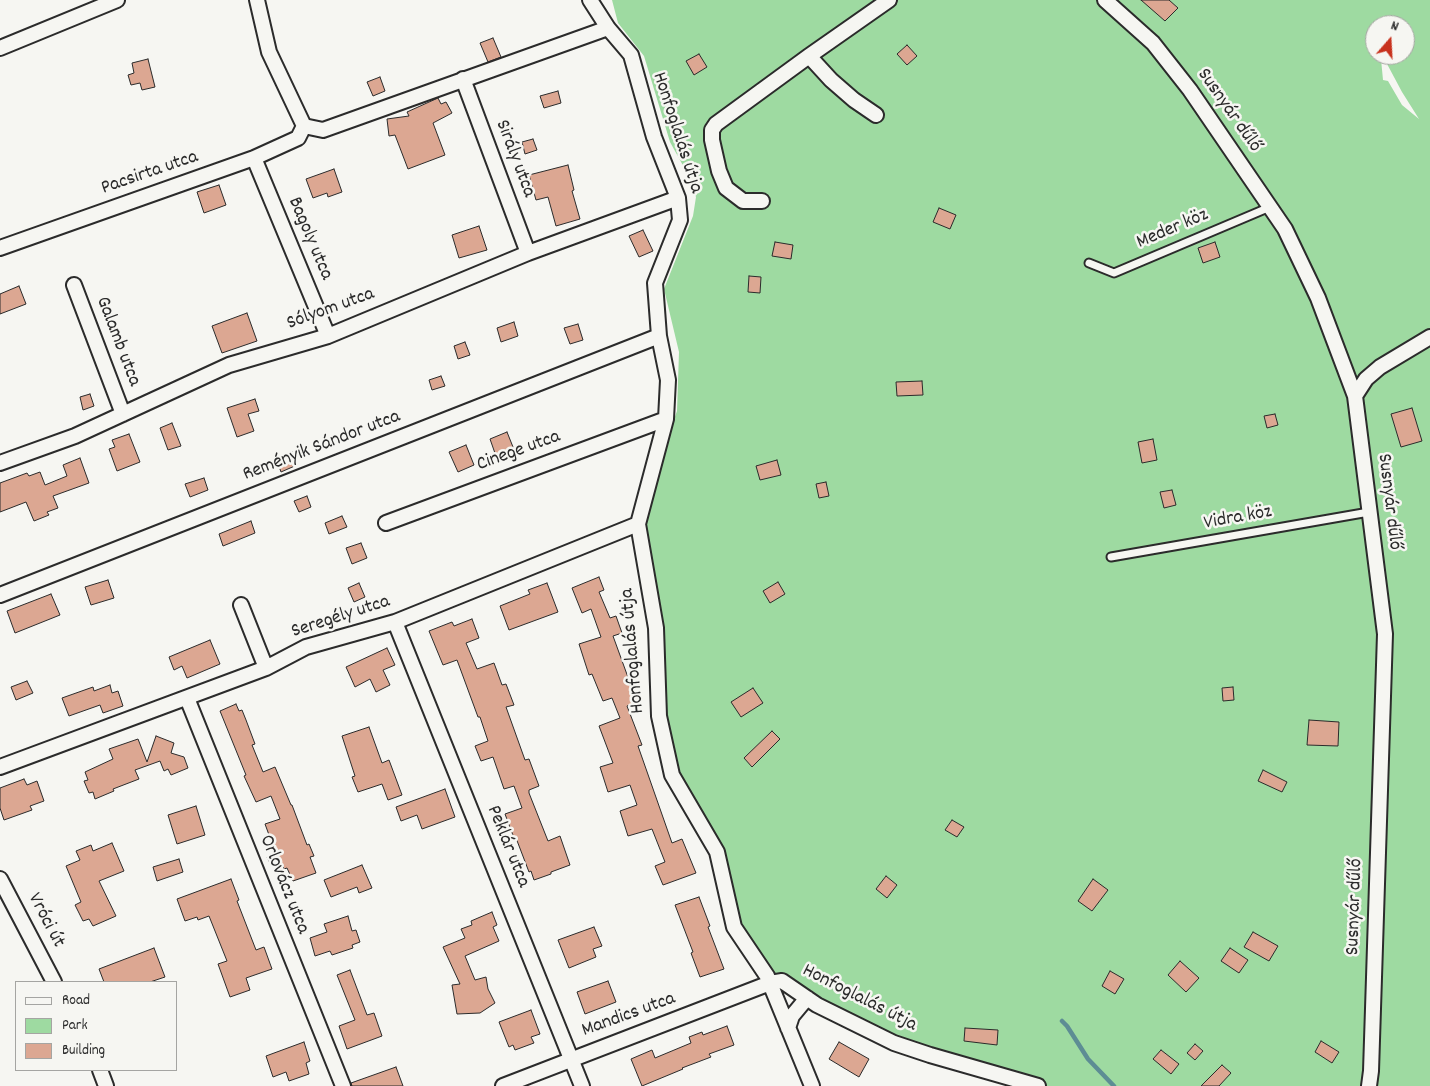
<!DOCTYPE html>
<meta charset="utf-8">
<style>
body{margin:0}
#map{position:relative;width:1430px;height:1086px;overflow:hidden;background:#f6f6f2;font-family:Dekko,sans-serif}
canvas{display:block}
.legend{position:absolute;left:15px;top:981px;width:162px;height:90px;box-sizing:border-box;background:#f6f6f2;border:1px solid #a5a5a2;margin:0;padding:6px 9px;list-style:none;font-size:15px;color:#2b2b2b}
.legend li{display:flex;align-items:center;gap:10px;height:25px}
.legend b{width:25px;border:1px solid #a5a5a2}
.north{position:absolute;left:1365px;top:15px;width:50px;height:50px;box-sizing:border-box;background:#f6f6f2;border:1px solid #a5a5a2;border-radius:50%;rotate:19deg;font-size:14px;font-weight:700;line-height:20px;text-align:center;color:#2b2b2b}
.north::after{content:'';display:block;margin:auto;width:18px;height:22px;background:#c8321e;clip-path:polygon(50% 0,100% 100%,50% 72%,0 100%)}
</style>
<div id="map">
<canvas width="1430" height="1086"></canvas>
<ul class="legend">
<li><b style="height:6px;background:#f6f6f2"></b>Road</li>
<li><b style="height:14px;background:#9edaa1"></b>Park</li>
<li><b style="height:14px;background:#dca792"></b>Building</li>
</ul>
<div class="north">N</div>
</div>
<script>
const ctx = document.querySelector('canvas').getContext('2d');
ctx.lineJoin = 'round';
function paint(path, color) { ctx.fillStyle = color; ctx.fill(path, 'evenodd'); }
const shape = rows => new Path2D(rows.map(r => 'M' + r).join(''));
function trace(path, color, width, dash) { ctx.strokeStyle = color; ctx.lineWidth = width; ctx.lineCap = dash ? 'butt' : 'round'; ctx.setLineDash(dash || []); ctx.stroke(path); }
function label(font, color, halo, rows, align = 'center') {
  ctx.font = font + ' Dekko,sans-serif'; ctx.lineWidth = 5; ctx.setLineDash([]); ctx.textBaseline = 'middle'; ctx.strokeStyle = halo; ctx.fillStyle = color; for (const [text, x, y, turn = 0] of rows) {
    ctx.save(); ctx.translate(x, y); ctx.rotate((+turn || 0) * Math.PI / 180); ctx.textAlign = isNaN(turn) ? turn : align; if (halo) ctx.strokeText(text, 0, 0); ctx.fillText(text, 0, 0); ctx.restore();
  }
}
paint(shape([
 [612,0,1430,0,1430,1086,1038,1086,930,1055,799,994,770,983,734,927,717,852,672,775,659,716,659,608,646,532,652,480,677,411,679,352,664,289,693,216,696,197,686,171,670,142,644,56,618,23],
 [1375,25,1405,25,1405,55,1375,55],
 [1381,59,1386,62,1402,92,1419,119,1402,105,1388,81,1383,80]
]), '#9edaa1');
trace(shape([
 [1062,1021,1067,1026,1088,1059,1114,1086]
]), '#5d8d94', 4.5);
const building = shape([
 [1141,0,1169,0,1178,8,1165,21,1141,0],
 [493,38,501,57,488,62,480,43,493,38],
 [907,45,917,56,907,65,897,54,907,45],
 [699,54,707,67,694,75,686,61,699,54],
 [148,59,155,87,142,90,140,83,131,85,128,75,134,73,132,63,148,59],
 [380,77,385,91,373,96,367,82,380,77],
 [558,91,561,103,544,108,540,96,558,91],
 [438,98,441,104,446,102,452,113,433,123,445,155,408,169,395,135,389,136,387,119,409,116,407,112,438,98],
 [533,139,537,150,525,154,522,142,533,139],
 [568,165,574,190,572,191,580,219,556,226,548,197,536,200,529,175,568,165],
 [334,169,342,192,328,197,327,193,313,198,306,179,334,169],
 [219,185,226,205,204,213,197,192,219,185],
 [939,208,956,215,950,229,933,222,939,208],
 [479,226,487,250,459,258,452,235,479,226],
 [643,230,653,251,639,257,629,236,643,230],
 [775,242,793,245,791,259,772,256,775,242],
 [1215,242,1220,257,1203,263,1198,248,1215,242],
 [749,276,761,277,760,293,748,292,749,276],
 [19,286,26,304,0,314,0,294,19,286],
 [247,313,257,341,222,353,212,326,247,313],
 [514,322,518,336,501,342,497,328,514,322],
 [578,324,583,340,570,344,564,328,578,324],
 [465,342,470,355,458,359,454,346,465,342],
 [441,376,445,386,432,390,429,380,441,376],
 [922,381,923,395,897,396,896,382,922,381],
 [90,394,94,406,83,410,80,397,90,394],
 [255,399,259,411,248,414,254,431,237,437,227,408,255,399],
 [1412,408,1422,441,1401,447,1391,414,1412,408],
 [1275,414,1278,425,1267,428,1264,416,1275,414],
 [172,423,181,446,168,450,160,428,172,423],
 [507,432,515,452,497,459,490,439,507,432],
 [129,434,140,462,117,471,109,449,115,447,112,440,129,434],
 [1153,439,1157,460,1142,463,1138,442,1153,439],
 [466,445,474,465,458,472,449,452,466,445],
 [292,452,297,465,281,472,276,458,292,452],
 [80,458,89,483,53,496,58,508,47,512,49,515,34,521,26,502,0,512,0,483,27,473,29,476,40,472,45,485,67,476,63,465,80,458],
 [777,460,781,475,760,480,756,466,777,460],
 [204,478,208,490,190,497,185,484,204,478],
 [826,482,829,496,819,498,816,484,826,482],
 [1172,490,1176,505,1164,508,1160,492,1172,490],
 [307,496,311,507,299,512,294,501,307,496],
 [342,516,347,527,329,534,325,523,342,516],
 [251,521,255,533,223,546,219,534,251,521],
 [361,543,367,558,352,564,346,548,361,543],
 [599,577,604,590,599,592,610,618,616,616,622,633,613,636,637,702,627,706,642,745,638,746,672,843,682,839,696,873,663,885,655,866,665,862,652,829,628,836,620,811,637,805,630,785,608,792,600,767,613,763,599,726,620,718,612,698,603,701,592,674,589,675,579,644,601,637,591,609,582,613,572,588,599,577],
 [108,580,114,598,91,605,85,587,108,580],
 [778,582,785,594,770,603,763,591,778,582],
 [359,583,365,597,354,602,348,588,359,583],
 [547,583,558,612,509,630,500,606,530,594,528,590,547,583],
 [51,594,60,615,15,633,7,611,51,594],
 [472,619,479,638,466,643,477,669,494,663,502,685,506,684,514,705,506,707,525,760,529,759,539,786,529,790,529,793,548,841,560,836,570,865,551,872,551,874,534,880,531,871,529,872,516,838,514,838,505,814,522,808,514,786,504,789,493,757,481,761,475,746,488,741,480,717,478,717,457,660,443,665,429,631,452,622,454,626,472,619],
 [210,640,220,664,187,678,182,666,174,670,169,657,210,640],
 [387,648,395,665,383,670,390,685,376,692,370,679,355,687,346,667,387,648],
 [27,681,33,693,16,700,11,687,27,681],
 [110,685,112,693,118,691,123,706,103,713,100,705,69,716,62,698,93,687,94,691,110,685],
 [1233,687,1234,700,1223,701,1222,688,1233,687],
 [753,688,763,703,741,717,731,702,753,688],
 [236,704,239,711,242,710,246,720,255,744,252,745,263,772,275,767,291,805,292,805,307,845,309,844,314,856,310,857,316,873,293,881,287,868,284,869,282,863,272,867,267,857,276,854,265,824,280,819,271,796,256,802,244,776,246,775,220,711,236,704],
 [1309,720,1339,722,1338,746,1307,745,1309,720],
 [369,727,382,763,389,760,402,795,388,800,382,784,358,792,352,777,355,776,342,736,369,727],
 [772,731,780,739,752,767,744,758,772,731],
 [156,736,174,743,171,753,184,757,188,768,171,775,168,769,164,771,160,761,135,770,139,779,113,789,114,791,95,799,93,792,89,793,84,781,88,780,85,772,113,759,109,749,138,739,147,762,156,736],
 [1263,770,1287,782,1282,792,1258,781,1263,770],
 [24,779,27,785,37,781,44,801,30,806,32,810,4,820,0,808,0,788,24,779],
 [445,789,455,817,422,829,417,815,401,821,396,807,445,789],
 [196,806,205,835,177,844,168,815,196,806],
 [952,820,964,827,957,837,945,830,952,820],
 [112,843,124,871,99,881,116,916,93,926,89,919,83,921,75,905,81,902,66,866,80,860,76,851,91,845,93,851,112,843],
 [179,859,183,872,157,881,153,867,179,859],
 [362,865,372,888,359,893,357,887,331,897,324,880,362,865],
 [886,876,897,885,887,898,876,889,886,876],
 [231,879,239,900,237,901,256,950,264,947,272,969,246,978,250,990,230,997,218,964,227,961,209,916,198,920,197,917,185,921,177,899,231,879],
 [1093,879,1108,890,1092,911,1078,901,1093,879],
 [699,897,710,926,708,927,724,969,700,977,691,953,693,952,675,905,699,897],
 [492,912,497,925,493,927,499,941,465,956,475,980,486,977,488,989,495,1003,480,1013,457,1014,452,985,460,984,443,947,465,938,461,929,472,925,471,921,492,912],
 [348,916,352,931,356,930,360,942,352,945,353,948,332,955,330,951,315,956,310,938,327,932,324,924,348,916],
 [594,927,602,946,593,949,596,957,569,968,558,940,594,927],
 [1253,932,1278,946,1269,961,1244,947,1253,932],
 [154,948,165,977,150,982,104,982,99,969,154,948],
 [1230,948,1248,960,1239,973,1221,961,1230,948],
 [1180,961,1199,978,1186,992,1168,975,1180,961],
 [350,970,367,1015,374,1013,382,1036,347,1049,339,1026,355,1020,337,975,350,970],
 [1110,971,1124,979,1115,994,1102,986,1110,971],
 [608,981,616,1002,585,1014,577,992,608,981],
 [531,1010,540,1034,531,1037,534,1043,515,1050,513,1045,509,1047,499,1022,531,1010],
 [727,1026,734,1045,709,1054,711,1057,682,1068,683,1069,642,1086,631,1059,652,1050,655,1058,691,1043,689,1037,702,1032,703,1035,727,1026],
 [965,1028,998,1030,997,1045,964,1041,965,1028],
 [1321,1041,1339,1052,1332,1063,1315,1052,1321,1041],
 [304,1042,310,1061,306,1063,309,1074,289,1081,286,1072,273,1077,266,1056,304,1042],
 [839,1042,869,1059,859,1077,829,1059,839,1042],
 [1195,1044,1203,1051,1195,1060,1187,1053,1195,1044],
 [1161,1050,1179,1064,1171,1074,1153,1059,1161,1050],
 [1222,1065,1231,1073,1219,1086,1201,1086,1222,1065],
 [396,1067,403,1086,352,1086,351,1083,396,1067]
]);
paint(building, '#dca792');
trace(building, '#2b2b2b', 1);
const service = shape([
 [1089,263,1114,273,1270,207],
 [1111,557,1369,512]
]);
const minor = shape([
 [257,0,269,52,304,126],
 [590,0,608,28,631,55,654,137,678,198,680,220,655,283,659,336,668,380,666,419,638,524,656,628,659,716,672,775,717,852,734,927,767,976,812,1086],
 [1105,0,1153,43,1190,90,1285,229,1318,298,1355,396,1385,634,1371,1071,1369,1086],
 [0,48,117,0],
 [809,56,831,80,854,100,876,115],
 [463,79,528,253],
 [304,126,323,130,608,28],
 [254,158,328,336],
 [762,201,743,201,726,188,719,171,712,140,712,130,716,124,809,56,889,0],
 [0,248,254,158,298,138,304,126],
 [74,285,123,414],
 [1355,396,1366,379,1380,367,1430,337],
 [0,463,75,436,229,365,328,336,528,253,678,198],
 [386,523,666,419],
 [0,595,659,336],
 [241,605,266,668],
 [395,622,582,1086],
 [187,698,343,1086],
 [0,767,266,668,306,647,395,622,638,524],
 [0,879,54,982],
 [788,1028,792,1016,807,998],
 [100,1070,106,1086],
 [503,1086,770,983,782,981,817,1005,894,1043,930,1055,1038,1086]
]);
trace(service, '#2b2b2b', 11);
trace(minor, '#2b2b2b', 18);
trace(service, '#f6f6f2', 7);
trace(minor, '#f6f6f2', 14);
label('20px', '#2b2b2b', '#f6f6f2', [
 ["Susnyár dűlő",1228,111,55],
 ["Honfoglalás útja",676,133,72],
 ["Sirály utca",514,159,69],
 ["Pacsirta utca",150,174,-19],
 ["Meder köz",1173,230,-23],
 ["Bagoly utca",309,239,67],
 ["Sólyom utca",331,310,-20],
 ["Galamb utca",117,342,69],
 ["Reményik Sándor utca",322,447,-21],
 ["Cinege utca",519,452,-20],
 ["Susnyár dűlő",1388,502,83],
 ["Vidra köz",1238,519,-10],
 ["Seregély utca",341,618,-18],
 ["Honfoglalás útja",634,651,-95],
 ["Peklár utca",507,847,68],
 ["Orlovácz utca",283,885,68],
 ["Susnyár dűlő",1356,907,-88],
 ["Vróci út",45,921,62],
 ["Honfoglalás útja",859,999,27],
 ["Mandics utca",629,1016,-20]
]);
</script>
